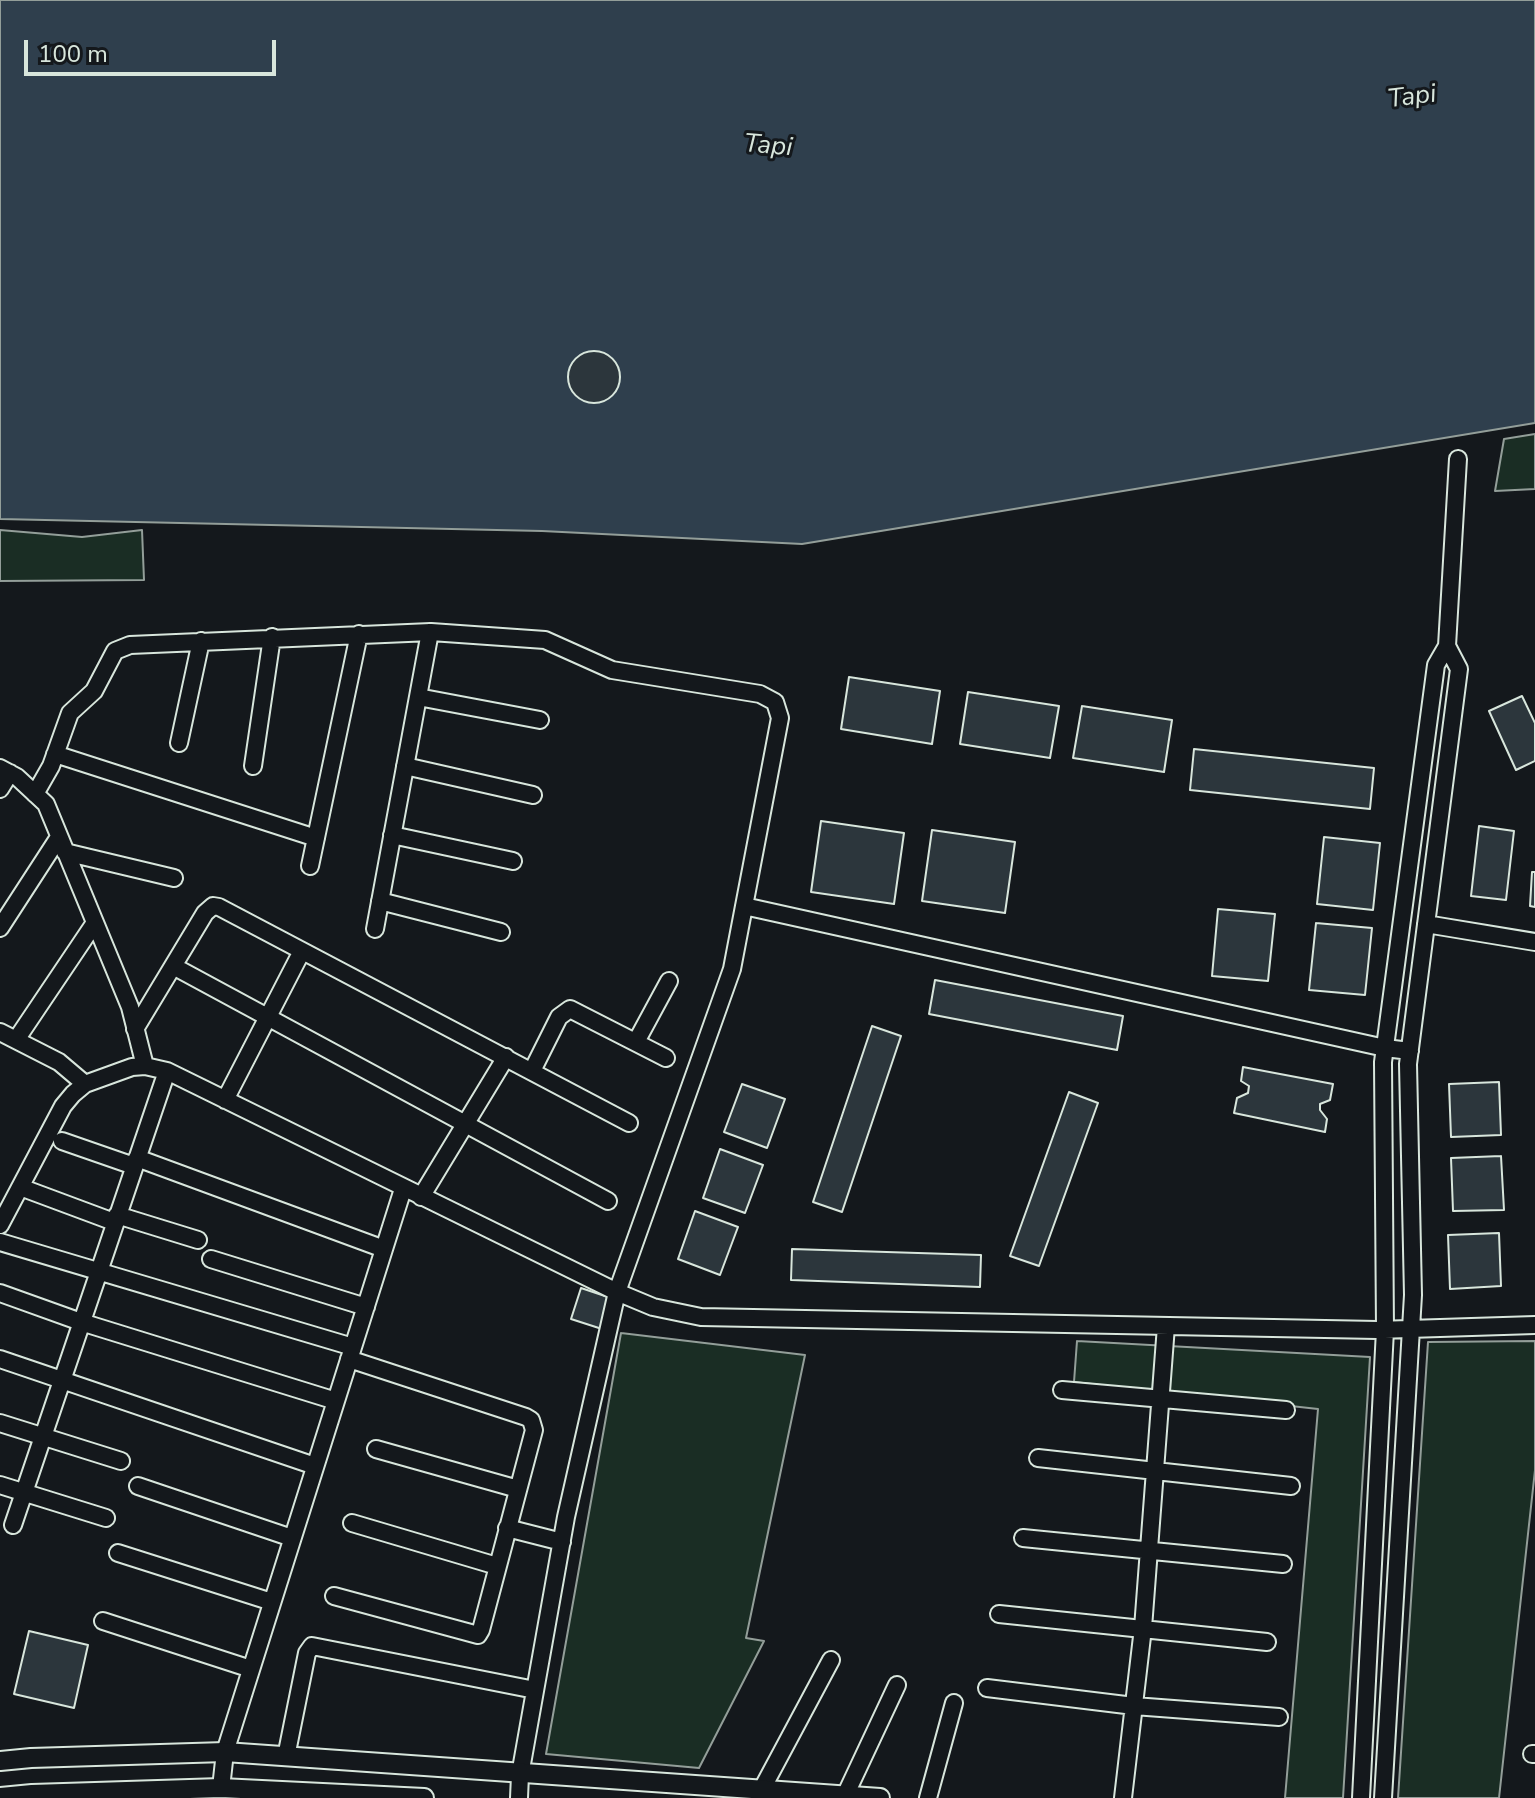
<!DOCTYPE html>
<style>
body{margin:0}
#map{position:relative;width:1535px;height:1798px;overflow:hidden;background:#14181c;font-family:"Nunito Sans",sans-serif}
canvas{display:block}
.scale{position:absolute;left:24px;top:40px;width:252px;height:36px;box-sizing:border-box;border:4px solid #d8e6dc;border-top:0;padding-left:10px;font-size:24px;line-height:28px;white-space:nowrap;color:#d8e6dc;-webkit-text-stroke:6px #14181c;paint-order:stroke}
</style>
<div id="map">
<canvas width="1535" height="1798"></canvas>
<div class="scale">100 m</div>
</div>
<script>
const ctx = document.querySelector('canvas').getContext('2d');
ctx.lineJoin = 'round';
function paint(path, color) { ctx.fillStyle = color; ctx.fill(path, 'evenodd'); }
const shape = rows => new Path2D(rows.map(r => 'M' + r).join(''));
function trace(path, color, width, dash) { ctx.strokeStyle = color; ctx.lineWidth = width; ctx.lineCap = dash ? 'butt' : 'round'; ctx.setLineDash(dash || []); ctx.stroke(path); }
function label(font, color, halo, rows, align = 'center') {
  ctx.font = font + ' "Nunito Sans",sans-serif'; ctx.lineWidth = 6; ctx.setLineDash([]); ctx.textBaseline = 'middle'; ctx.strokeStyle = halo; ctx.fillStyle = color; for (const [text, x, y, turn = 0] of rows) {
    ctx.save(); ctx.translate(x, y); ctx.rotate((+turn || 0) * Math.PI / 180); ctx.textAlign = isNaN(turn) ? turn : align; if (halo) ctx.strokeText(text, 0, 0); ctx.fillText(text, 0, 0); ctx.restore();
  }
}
const green = shape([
 [1535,434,1535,489,1495,491,1504,439,1535,434],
 [0,530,82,537,142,530,144,580,0,581,0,530],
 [621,1333,805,1355,746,1638,764,1641,699,1768,546,1754,621,1333],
 [1077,1341,1370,1357,1343,1798,1285,1798,1318,1409,1074,1382,1077,1341],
 [1535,1341,1535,1470,1499,1798,1398,1798,1428,1342,1535,1341]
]);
paint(green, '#1a2d24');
trace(green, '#939e99', 2);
const water = shape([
 [0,0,1535,0,1535,423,802,544,542,531,0,519,0,0]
]);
paint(water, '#2f3f4d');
trace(water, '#939e99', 2);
const building = shape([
 '568 377a26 26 0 1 1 52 0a26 26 0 1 1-52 0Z',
 [849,677,940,691,932,744,841,729,849,677],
 [968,692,1059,706,1050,758,960,744,968,692],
 [1522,696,1535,723,1535,761,1516,770,1489,711,1522,696],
 [1082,706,1172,720,1164,772,1073,758,1082,706],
 [1194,749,1374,768,1370,809,1190,790,1194,749],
 [821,821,904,833,894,904,811,892,821,821],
 [1479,826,1514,831,1506,900,1471,896,1479,826],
 [932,830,1015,842,1005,913,922,901,932,830],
 [1324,837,1380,843,1373,910,1317,904,1324,837],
 [1532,872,1535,872,1535,907,1530,906,1532,872],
 [1218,909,1275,914,1268,981,1212,976,1218,909],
 [1316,923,1372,928,1365,995,1309,990,1316,923],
 [935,980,1123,1016,1117,1050,929,1014,935,980],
 [872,1026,901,1036,842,1212,813,1202,872,1026],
 [1243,1067,1333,1084,1330,1100,1320,1104,1320,1110,1327,1119,1325,1132,1234,1113,1237,1098,1248,1093,1249,1086,1241,1081,1243,1067],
 [1499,1082,1501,1135,1451,1137,1449,1084,1499,1082],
 [742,1084,785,1099,767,1148,724,1132,742,1084],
 [1069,1092,1098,1103,1039,1266,1010,1256,1069,1092],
 [720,1149,763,1165,745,1213,703,1198,720,1149],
 [1501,1156,1504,1210,1453,1211,1451,1158,1501,1156],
 [695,1211,738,1227,720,1275,678,1259,695,1211],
 [1499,1233,1501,1286,1450,1289,1448,1235,1499,1233],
 [792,1249,981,1255,980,1287,791,1280,792,1249],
 [581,1288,611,1298,602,1329,571,1319,581,1288],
 [29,1631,88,1645,74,1708,14,1694,29,1631]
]);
paint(building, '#2c363c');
trace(building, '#d8e6dc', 2);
const minor = shape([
 [418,697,540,720],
 [179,743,201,641],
 [55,754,316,838],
 [253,766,272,637],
 [405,766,533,795],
 [0,768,17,777,46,804,130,1007,145,1066],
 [0,789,10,773],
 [35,794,51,766,70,713,94,691,115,651,130,645,431,632,545,640,612,670,760,694,775,702,780,718,732,969,617,1292,566,1517,520,1775,519,1798],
 [392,835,513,861],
 [65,852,174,878],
 [310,866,359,634],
 [380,901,501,932],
 [744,906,1385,1048,1410,1051],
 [1426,924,1535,942],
 [0,928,59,837],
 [375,929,430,632],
 [173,966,608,1201],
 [135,1029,205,913,213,906,219,907,629,1123],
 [0,1032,59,1062,85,1084],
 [16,1040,94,924],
 [636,1042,669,981],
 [532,1071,559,1017,570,1009,666,1058],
 [225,1100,302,951],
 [62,1141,134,1166],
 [137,1158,384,1249],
 [20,1187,114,1222],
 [421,1197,506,1057],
 [117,1215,198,1240],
 [0,1225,63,1106,73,1094,85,1084,132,1067,145,1066,167,1071,617,1292,653,1307,701,1317,1377,1330,1535,1325],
 [0,1242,353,1347],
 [211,1259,366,1307],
 [0,1293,81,1322,336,1401],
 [0,1359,315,1466],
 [1062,1390,1286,1410],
 [0,1423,121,1461],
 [376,1449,518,1489],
 [1038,1458,1291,1486],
 [0,1485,106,1518],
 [138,1486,292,1538],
 [352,1523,497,1566],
 [13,1525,167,1071],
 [507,1528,562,1542],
 [1023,1538,1283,1564],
 [118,1553,272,1602],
 [334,1596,478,1635,481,1630,534,1430,531,1420,526,1417,349,1359],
 [999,1614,1267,1642],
 [103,1621,251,1669],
 [987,1688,1134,1706,1279,1717],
 [1532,1754,1535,1754],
 [286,1757,307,1653,312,1646,535,1690],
 [221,1788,225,1752,403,1189],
 [762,1789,831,1660],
 [844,1798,897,1685],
 [928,1798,954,1703],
 [1123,1798,1143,1628,1166,1326],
 [1361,1798,1385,1330,1383,1062,1436,665,1447,646,1458,459],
 [1383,1798,1413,1295,1408,1064,1459,669,1447,646]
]);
const tertiary = shape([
 [0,1761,31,1758,225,1752,880,1798],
 [0,1797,32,1794,221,1788,424,1798]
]);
trace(minor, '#d8e6dc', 20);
trace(tertiary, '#d8e6dc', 22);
trace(minor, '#14181c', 16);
trace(tertiary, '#14181c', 18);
label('italic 26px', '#d8e6dc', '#14181c', [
 ["Tapi",1412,98,-7],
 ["Tapi",768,147,5]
]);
</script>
